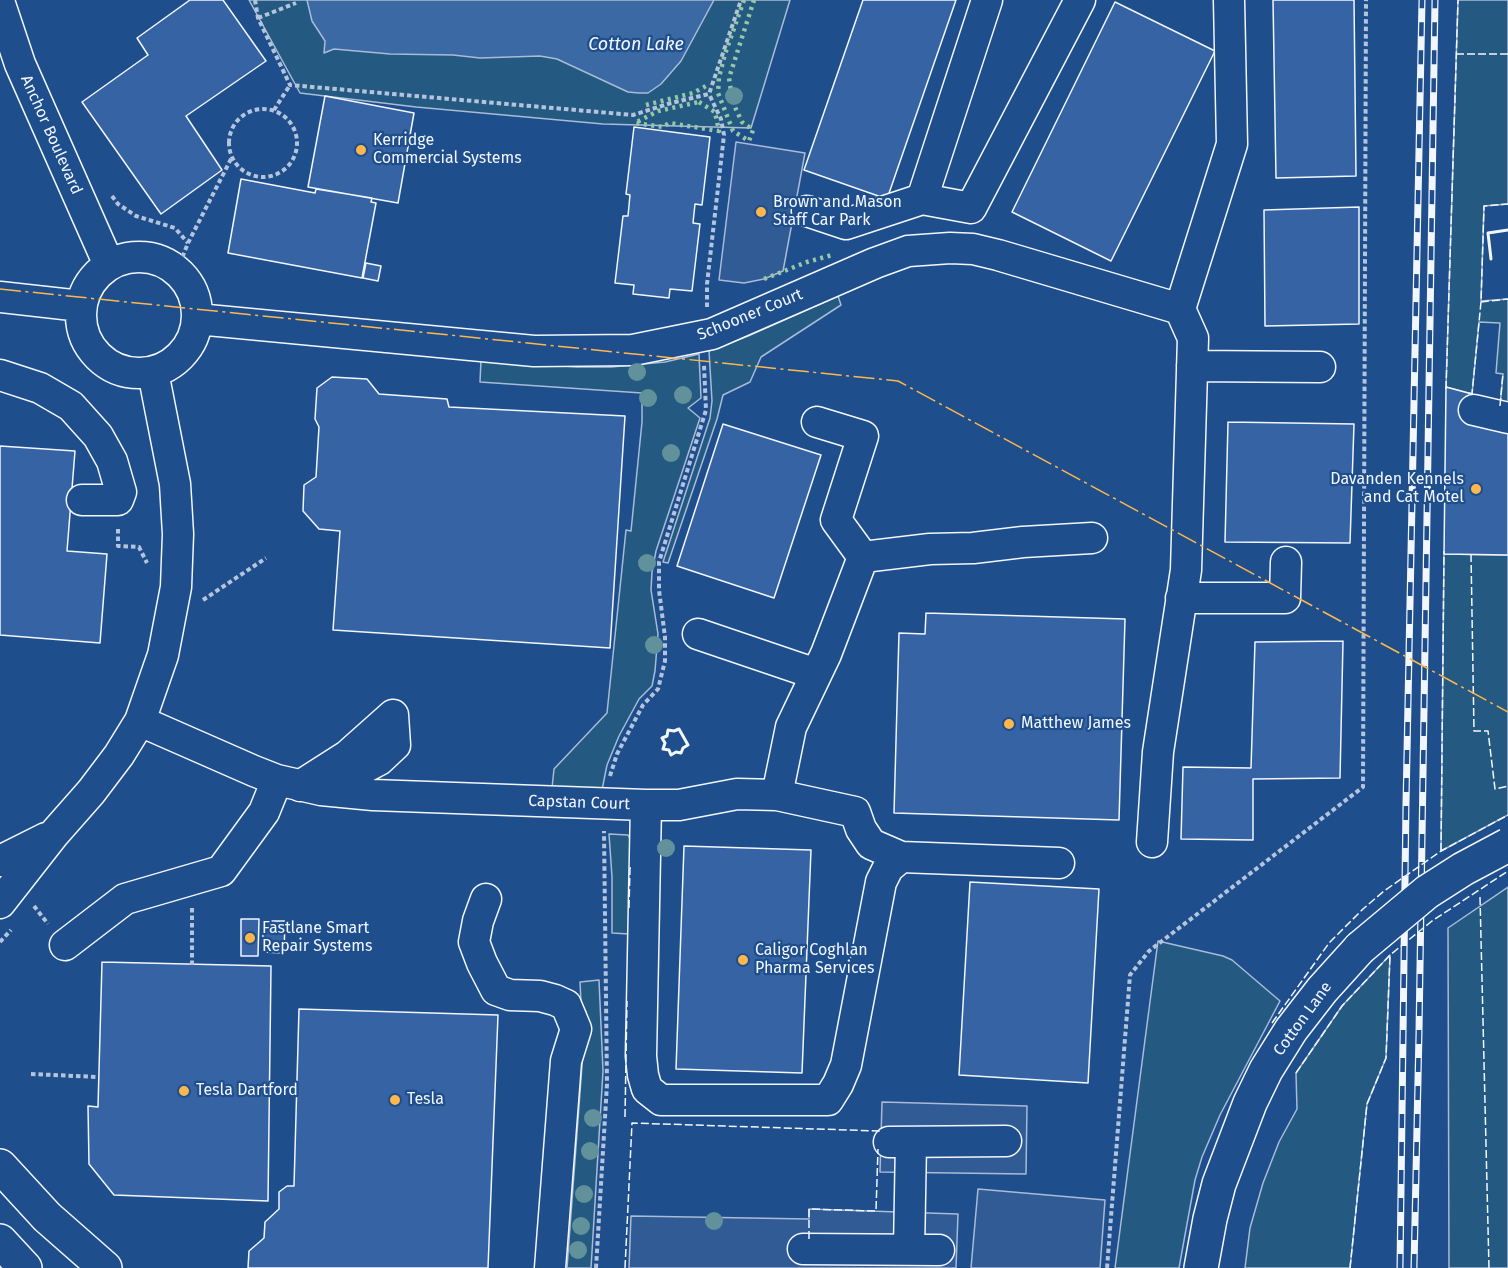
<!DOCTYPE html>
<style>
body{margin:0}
canvas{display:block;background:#1f4e8c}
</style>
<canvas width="1508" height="1268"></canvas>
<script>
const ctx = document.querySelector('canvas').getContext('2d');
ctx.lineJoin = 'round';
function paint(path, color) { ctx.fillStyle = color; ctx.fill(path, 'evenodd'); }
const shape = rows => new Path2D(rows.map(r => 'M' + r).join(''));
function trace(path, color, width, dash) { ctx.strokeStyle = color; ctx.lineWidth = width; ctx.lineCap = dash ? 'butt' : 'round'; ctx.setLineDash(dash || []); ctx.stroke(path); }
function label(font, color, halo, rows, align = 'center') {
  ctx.font = font + ' "Fira Sans",sans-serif'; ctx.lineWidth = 4.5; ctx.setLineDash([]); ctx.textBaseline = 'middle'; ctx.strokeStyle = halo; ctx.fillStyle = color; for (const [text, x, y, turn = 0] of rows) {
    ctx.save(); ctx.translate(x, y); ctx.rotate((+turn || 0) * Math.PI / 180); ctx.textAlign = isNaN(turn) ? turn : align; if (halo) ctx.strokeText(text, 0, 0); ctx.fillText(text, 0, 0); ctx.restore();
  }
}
const green = shape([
 [249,0,790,0,751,128,603,124,416,107,300,93,249,0],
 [1458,0,1508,0,1508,204,1484,206,1481,301,1508,299,1508,408,1500,406,1503,374,1496,373,1500,323,1479,322,1472,394,1446,387,1458,0],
 [838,296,841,305,761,357,750,382,723,395,717,419,668,563,663,562,710,418,712,401,709,351,748,336,838,296],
 [699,354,701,398,688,408,700,418,656,551,652,572,651,590,658,634,655,671,652,686,639,699,619,736,607,765,602,790,552,788,554,769,607,713,626,530,631,531,642,422,642,393,480,382,481,360,577,367,611,367,665,362,699,354],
 [1444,554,1508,555,1508,815,1441,851,1444,554],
 [609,834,628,835,631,841,629,934,612,933,612,877,609,834],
 [1508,887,1508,1268,1449,1268,1448,928,1508,887],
 [1158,941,1223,956,1232,960,1280,1001,1220,1115,1202,1157,1195,1180,1179,1268,1115,1268,1158,941],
 [1390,955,1386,1058,1367,1104,1350,1268,1245,1268,1250,1228,1263,1183,1279,1142,1297,1109,1296,1073,1342,1006,1390,955],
 [599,980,603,1071,591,1268,567,1268,586,1012,581,1002,580,982,599,980]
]);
paint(green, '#245a82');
trace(green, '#a8bbd7', 1.5);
const parking = shape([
 [736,142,805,153,783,271,764,279,744,283,719,280,736,142],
 [882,1102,1027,1106,1026,1174,880,1172,882,1102],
 [978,1189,1105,1200,1100,1268,971,1268,978,1189],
 [809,1209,958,1214,956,1268,629,1268,631,1216,809,1219,809,1209]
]);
paint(parking, '#305b95');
trace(parking, '#a8bbd7', 1.5);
const water = shape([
 [307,0,714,0,681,61,661,84,648,93,639,93,628,92,557,59,540,56,480,58,453,55,390,54,334,49,324,53,325,41,312,21,307,0]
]);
paint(water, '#3b69a3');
trace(water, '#a8bbd7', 1.5);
const building = shape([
 [190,0,223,0,266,61,186,116,222,170,161,214,82,102,148,55,137,38,190,0],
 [863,0,956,0,887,199,804,170,863,0],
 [1273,0,1354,0,1356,176,1276,178,1273,0],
 [1115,2,1215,51,1111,261,1012,212,1115,2],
 [325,96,414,113,398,203,308,187,325,96],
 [634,127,710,137,702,205,695,204,693,223,700,224,692,291,670,289,669,298,633,294,634,285,615,283,623,216,628,216,630,195,626,194,634,127],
 [241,179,315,193,316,189,372,198,371,202,376,203,362,278,228,253,241,179],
 [1359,207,1359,324,1265,326,1264,210,1359,207],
 [366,263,381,266,378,281,363,278,366,263],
 [332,377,367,379,379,394,447,399,449,407,625,416,610,648,333,630,340,531,319,529,303,511,304,485,316,477,319,427,315,419,317,388,332,377],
 [1446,387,1472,394,1471,415,1508,425,1508,555,1444,554,1446,387],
 [1228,422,1354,424,1350,543,1225,542,1228,422],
 [723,424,821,455,774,598,677,566,723,424],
 [0,446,75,451,67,551,107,554,100,643,0,635,0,446],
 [926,613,1125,619,1119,820,894,813,899,633,925,634,926,613],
 [1343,641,1340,778,1253,779,1253,840,1181,839,1183,767,1251,768,1255,642,1343,641],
 [684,846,811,850,802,1073,676,1069,684,846],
 [970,882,1099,889,1088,1083,959,1075,970,882],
 [241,919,259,919,258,956,241,956,241,919],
 [263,921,285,921,284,953,263,952,263,921],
 [102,962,271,966,268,1201,114,1195,89,1164,88,1106,98,1107,102,962],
 [299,1009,498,1015,488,1268,248,1268,249,1251,264,1238,265,1222,279,1209,279,1192,287,1186,294,1186,299,1009]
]);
paint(building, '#3563a3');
trace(building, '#f2f6ff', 1.5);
const minor = shape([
 [987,0,922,199,971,208,1080,0],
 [0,4,20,64,109,265],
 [807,211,846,224,922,199],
 '81 315a58 58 0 1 1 116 0a58 58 0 1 1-116 0Z',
 [0,297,81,306],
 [197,319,534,351,633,350,712,334,875,263,908,251,950,248,973,249,998,255,1180,309],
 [1192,366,1320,367],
 [0,375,40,388,71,406,98,436,112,461,121,492,118,500,82,500],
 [1474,410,1508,418],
 [817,422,863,436,836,520,863,557],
 [863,557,930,549,973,548,1023,542,1092,538],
 [1181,598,1285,598,1286,562],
 [698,634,816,674],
 [140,721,254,771,277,780,321,790,373,795,646,805,679,805,737,794,777,795,791,727,826,654,863,557],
 [332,785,379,760,395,745,393,715],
 [300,786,347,756,393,715],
 [777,795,855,812,861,829,871,844,901,857],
 [646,805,641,1056,643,1075,647,1089,661,1100,828,1100,838,1084,846,1065,881,882,888,868,901,857,1059,863],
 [1152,842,1158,752,1186,570,1193,338,1180,309,1232,144,1229,0],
 [0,861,46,838],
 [486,899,478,921,474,942,482,963,496,990,510,995,540,996,555,1000,566,1005,576,1029,566,1061,550,1268],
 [0,903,54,834,91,792,119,755,140,721,163,655,176,587,178,534,175,484,153,372],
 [65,945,125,899,221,871,264,812,277,780],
 [889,1142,1006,1141],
 [803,1249,939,1250],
 [909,1250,911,1142]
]);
const major = shape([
 [0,1166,47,1217,105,1268],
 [0,1241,25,1268],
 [1201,1268,1210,1219,1219,1184,1250,1103,1266,1070,1291,1030,1322,990,1360,948]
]);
trace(minor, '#f2f6ff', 33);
trace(major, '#f2f6ff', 36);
trace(shape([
 [255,0,258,18,290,85,633,115,671,103,709,94,741,0],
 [258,18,296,3],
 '229 143a34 34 0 1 1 68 0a34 34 0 1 1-68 0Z',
 [274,110,290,85],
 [112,196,118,204,136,216,175,228,188,243],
 [177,271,188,243,232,157],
 [707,307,707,284,724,135,721,119,709,94],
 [118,529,118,546,139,547,147,563],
 [203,600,266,558],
 [610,776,617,754,643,705,658,689,665,661,665,637,659,590,659,562,706,410,704,365],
 [34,906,48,924],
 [0,942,11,930],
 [192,965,192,908],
 [31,1074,98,1077],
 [596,1268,607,1084,604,831],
 [1107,1268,1130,975,1149,951,1363,787,1366,0]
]), '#b3c4dc', 4, [4.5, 3]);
trace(minor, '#1f4e8c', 30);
trace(major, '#1f4e8c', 33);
const rail = shape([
 [1400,1268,1406,803,1422,0],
 [1414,1268,1419,1032,1435,0]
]);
trace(rail, '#f2f6ff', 7);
trace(rail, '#1f4e8c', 4.5, [14]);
const majorBridge = shape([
 [1360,948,1427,892,1463,869,1508,845]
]);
trace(majorBridge, '#f2f6ff', 36, []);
trace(majorBridge, '#1f4e8c', 33);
trace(shape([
 [744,0,725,54,719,77,718,93,733,131,749,141,753,130,742,122,733,103,729,78,754,0],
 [699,102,715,112,719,131,669,123,663,127,635,123,658,111,699,102],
 [646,105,693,93,706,86],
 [764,279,807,262,832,255]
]), '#97c8a6', 4.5, [3, 4.5]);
trace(shape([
 [1456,54,1508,54],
 [1481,302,1508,299],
 [1446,389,1458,0],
 [1469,393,1472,394,1481,302,1484,206,1508,204],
 [1500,406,1503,373],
 [1471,554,1474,731,1488,731,1495,789,1508,786],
 [1441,851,1444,551],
 [1480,897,1489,1268],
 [629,908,630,868,634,868],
 [1272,1023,1329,943,1363,909,1384,891,1441,851,1508,815],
 [1296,1073,1342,1006,1390,955,1432,921,1508,871],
 [625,1117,627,1001],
 [809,1239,809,1209,876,1211,878,1149],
 [625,1268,632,1123,879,1131,879,1134],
 [1350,1268,1367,1104,1386,1058,1390,955]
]), '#f2f6ff', 1.5, [8, 3]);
trace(shape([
 [1491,259,1488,233,1508,230],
 [679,729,688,745,683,748,681,753,676,752,671,755,669,750,663,749,665,743,662,738,667,736,668,730,674,731,679,729]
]), '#f2f6ff', 3);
trace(shape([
 [0,289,898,381,1508,712]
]), '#ffb74d', 1.5, [21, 4.5, 3, 4.5]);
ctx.fillStyle = '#61919a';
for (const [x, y] of [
 [734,96],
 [637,372],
 [683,395],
 [648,398],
 [671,453],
 [647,563],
 [654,645],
 [666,848],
 [593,1118],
 [590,1151],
 [584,1194],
 [714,1221],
 [581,1226],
 [578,1250]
]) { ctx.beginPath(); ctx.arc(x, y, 9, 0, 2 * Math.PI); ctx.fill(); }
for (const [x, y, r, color] of [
 [361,150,6,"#ffb74d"],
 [761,212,6,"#ffb74d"],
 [1476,489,6,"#ffb74d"],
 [1009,724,6,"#ffb74d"],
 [250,938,6,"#ffb74d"],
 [743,960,6,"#ffb74d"],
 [184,1091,6,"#ffb74d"],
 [395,1100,6,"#ffb74d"]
]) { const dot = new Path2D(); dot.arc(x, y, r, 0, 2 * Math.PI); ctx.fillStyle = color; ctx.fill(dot); trace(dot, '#1f4e8c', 2); }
label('16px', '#f2f6ff', '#1f4e8c', [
 ["Anchor Boulevard",51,135,66],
 ["Schooner Court",750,315,-22],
 ["Capstan Court",579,803,2],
 ["Cotton Lane",1303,1019,-54]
]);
label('16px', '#f2f6ff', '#1f4e8c', [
 ["Kerridge",373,141],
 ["Commercial Systems",373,159],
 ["Brown and Mason",773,203],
 ["Staff Car Park",773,221],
 ["Davanden Kennels",1464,480,"right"],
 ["and Cat Motel",1464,498,"right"],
 ["Matthew James",1021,724],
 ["Fastlane Smart",262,929],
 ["Repair Systems",262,947],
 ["Caligor Coghlan",755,951],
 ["Pharma Services",755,969],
 ["Tesla Dartford",196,1091],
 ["Tesla",407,1100]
], 'left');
label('italic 18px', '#f2f6ff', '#1f4e8c', [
 ["Cotton Lake",636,45]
]);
</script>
